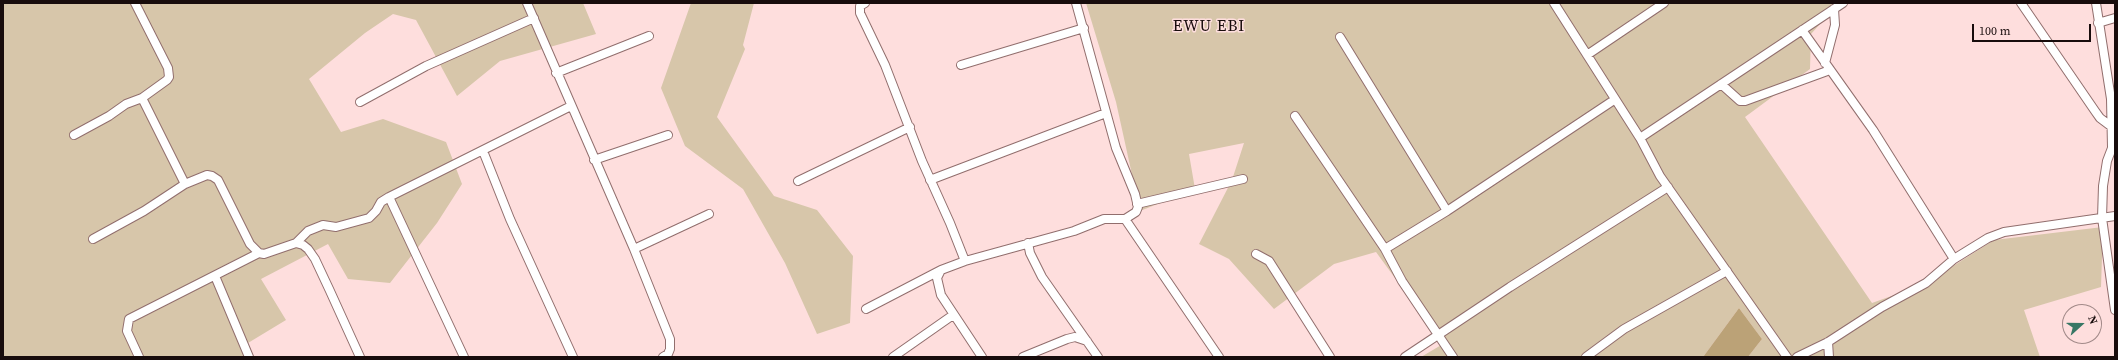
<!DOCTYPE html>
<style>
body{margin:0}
#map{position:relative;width:2118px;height:360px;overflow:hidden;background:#fededd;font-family:"Source Serif 4",serif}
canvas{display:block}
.frame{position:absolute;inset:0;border:4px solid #180c0c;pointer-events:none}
.north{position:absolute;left:2062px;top:304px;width:40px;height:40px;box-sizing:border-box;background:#fededd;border:1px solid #a28a89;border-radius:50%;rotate:69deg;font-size:11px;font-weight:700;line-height:16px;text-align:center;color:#180c0c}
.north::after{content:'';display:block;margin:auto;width:14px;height:18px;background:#387765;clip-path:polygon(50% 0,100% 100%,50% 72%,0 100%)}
.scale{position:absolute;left:1972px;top:24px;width:119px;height:18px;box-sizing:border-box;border:2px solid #180c0c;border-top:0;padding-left:5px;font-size:12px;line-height:14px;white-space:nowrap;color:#180c0c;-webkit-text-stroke:3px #fededd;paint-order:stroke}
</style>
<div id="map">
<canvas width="2118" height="360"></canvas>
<div class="frame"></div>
<div class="north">N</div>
<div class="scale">100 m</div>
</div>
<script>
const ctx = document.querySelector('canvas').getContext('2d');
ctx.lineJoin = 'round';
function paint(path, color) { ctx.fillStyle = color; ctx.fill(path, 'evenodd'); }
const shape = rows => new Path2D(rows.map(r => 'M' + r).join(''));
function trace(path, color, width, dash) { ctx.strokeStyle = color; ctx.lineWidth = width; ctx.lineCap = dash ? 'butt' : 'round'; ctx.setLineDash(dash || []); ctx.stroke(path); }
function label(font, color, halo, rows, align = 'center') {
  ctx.font = font + ' "Source Serif 4",serif'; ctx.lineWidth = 3; ctx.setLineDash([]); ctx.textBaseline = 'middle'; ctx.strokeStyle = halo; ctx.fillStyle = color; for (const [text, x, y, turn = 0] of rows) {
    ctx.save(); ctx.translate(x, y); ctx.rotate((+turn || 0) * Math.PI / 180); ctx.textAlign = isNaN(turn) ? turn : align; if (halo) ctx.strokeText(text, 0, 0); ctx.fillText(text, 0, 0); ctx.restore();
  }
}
paint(shape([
 [3,3,583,3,596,34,500,61,457,96,416,20,393,14,365,33,309,79,341,132,383,119,446,142,462,184,437,223,390,283,348,279,328,244,261,279,286,320,248,343,254,357,3,357],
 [691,3,754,3,743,45,745,49,717,117,774,196,817,210,853,256,850,323,817,334,785,263,743,189,685,146,661,88],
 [1086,3,1839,3,1811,34,1810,69,1745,117,1872,303,1925,284,1994,240,2103,227,2101,287,2024,310,2040,357,1748,357,1762,339,1739,308,1703,357,1421,357,1443,344,1376,252,1334,264,1274,309,1229,259,1199,244,1232,180,1244,143,1189,154,1195,189,1140,211,1116,102]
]), '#d7c6aa');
paint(shape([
 [1739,308,1762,339,1748,357,1703,357]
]), '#bba277');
const minor = shape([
 [135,3,168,68,169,77,167,80,142,98,185,184,207,175,212,176,218,180,250,244,259,253,264,254,296,243,303,245,308,249,315,259,330,291,360,357],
 [527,3,634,249,670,339,670,349,668,354,663,357],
 [865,3,860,6,860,13,885,65,922,161,950,223,965,261],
 [1076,3,1116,148,1135,194,1138,207,1136,212,1125,219,1219,357],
 [1554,3,1640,138,1660,176,1787,357],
 [2021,3,2095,111,2100,118,2112,127],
 [2096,3,2111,99,2112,148,2107,161,2103,186,2102,218,2115,310],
 [2098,23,2115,18],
 [1802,30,1873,130,1954,259],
 [1340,37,1447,211,1385,249],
 [1587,55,1664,3],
 [1825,63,1835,25,1834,9],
 [961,65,1084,28],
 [556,73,649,36],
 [1721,84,1740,101,1745,101,1830,70],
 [360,102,426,66,534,18],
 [1295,116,1385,249,1402,281,1453,357],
 [74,135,109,116,126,104,142,98],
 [1640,138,1843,3],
 [483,151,510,219,573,357],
 [594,160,668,135],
 [930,180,1106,113],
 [798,181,910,127],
 [389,197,464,357],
 [1137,204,1243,179],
 [1447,211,1614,100],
 [93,239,144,211,185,184],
 [296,243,308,231,323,225,336,227,369,218,376,211,381,202,389,197,571,106],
 [1028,243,1030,253,1042,277,1098,357],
 [634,249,709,214],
 [1256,254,1269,261,1330,357],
 [215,276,249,357],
 [866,309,941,270],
 [1828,342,1829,357],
 [139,357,127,331,129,319,259,253],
 [893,357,953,315],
 [982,357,941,295,937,278,941,270,965,261,1074,231,1104,219,1125,219],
 [1023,357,1067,339,1075,337,1087,341],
 [1405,357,1510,287,1668,187],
 [1586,357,1624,329,1727,271],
 [1797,357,1828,342,1882,307,1926,283,1954,259,1988,238,2004,232,2115,216]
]);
trace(minor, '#916e6d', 10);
trace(minor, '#fff', 8);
ctx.letterSpacing = '1px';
label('16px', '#180c0c', '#fededd', [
 ["EWU EBI",1209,27]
]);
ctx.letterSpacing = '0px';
</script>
